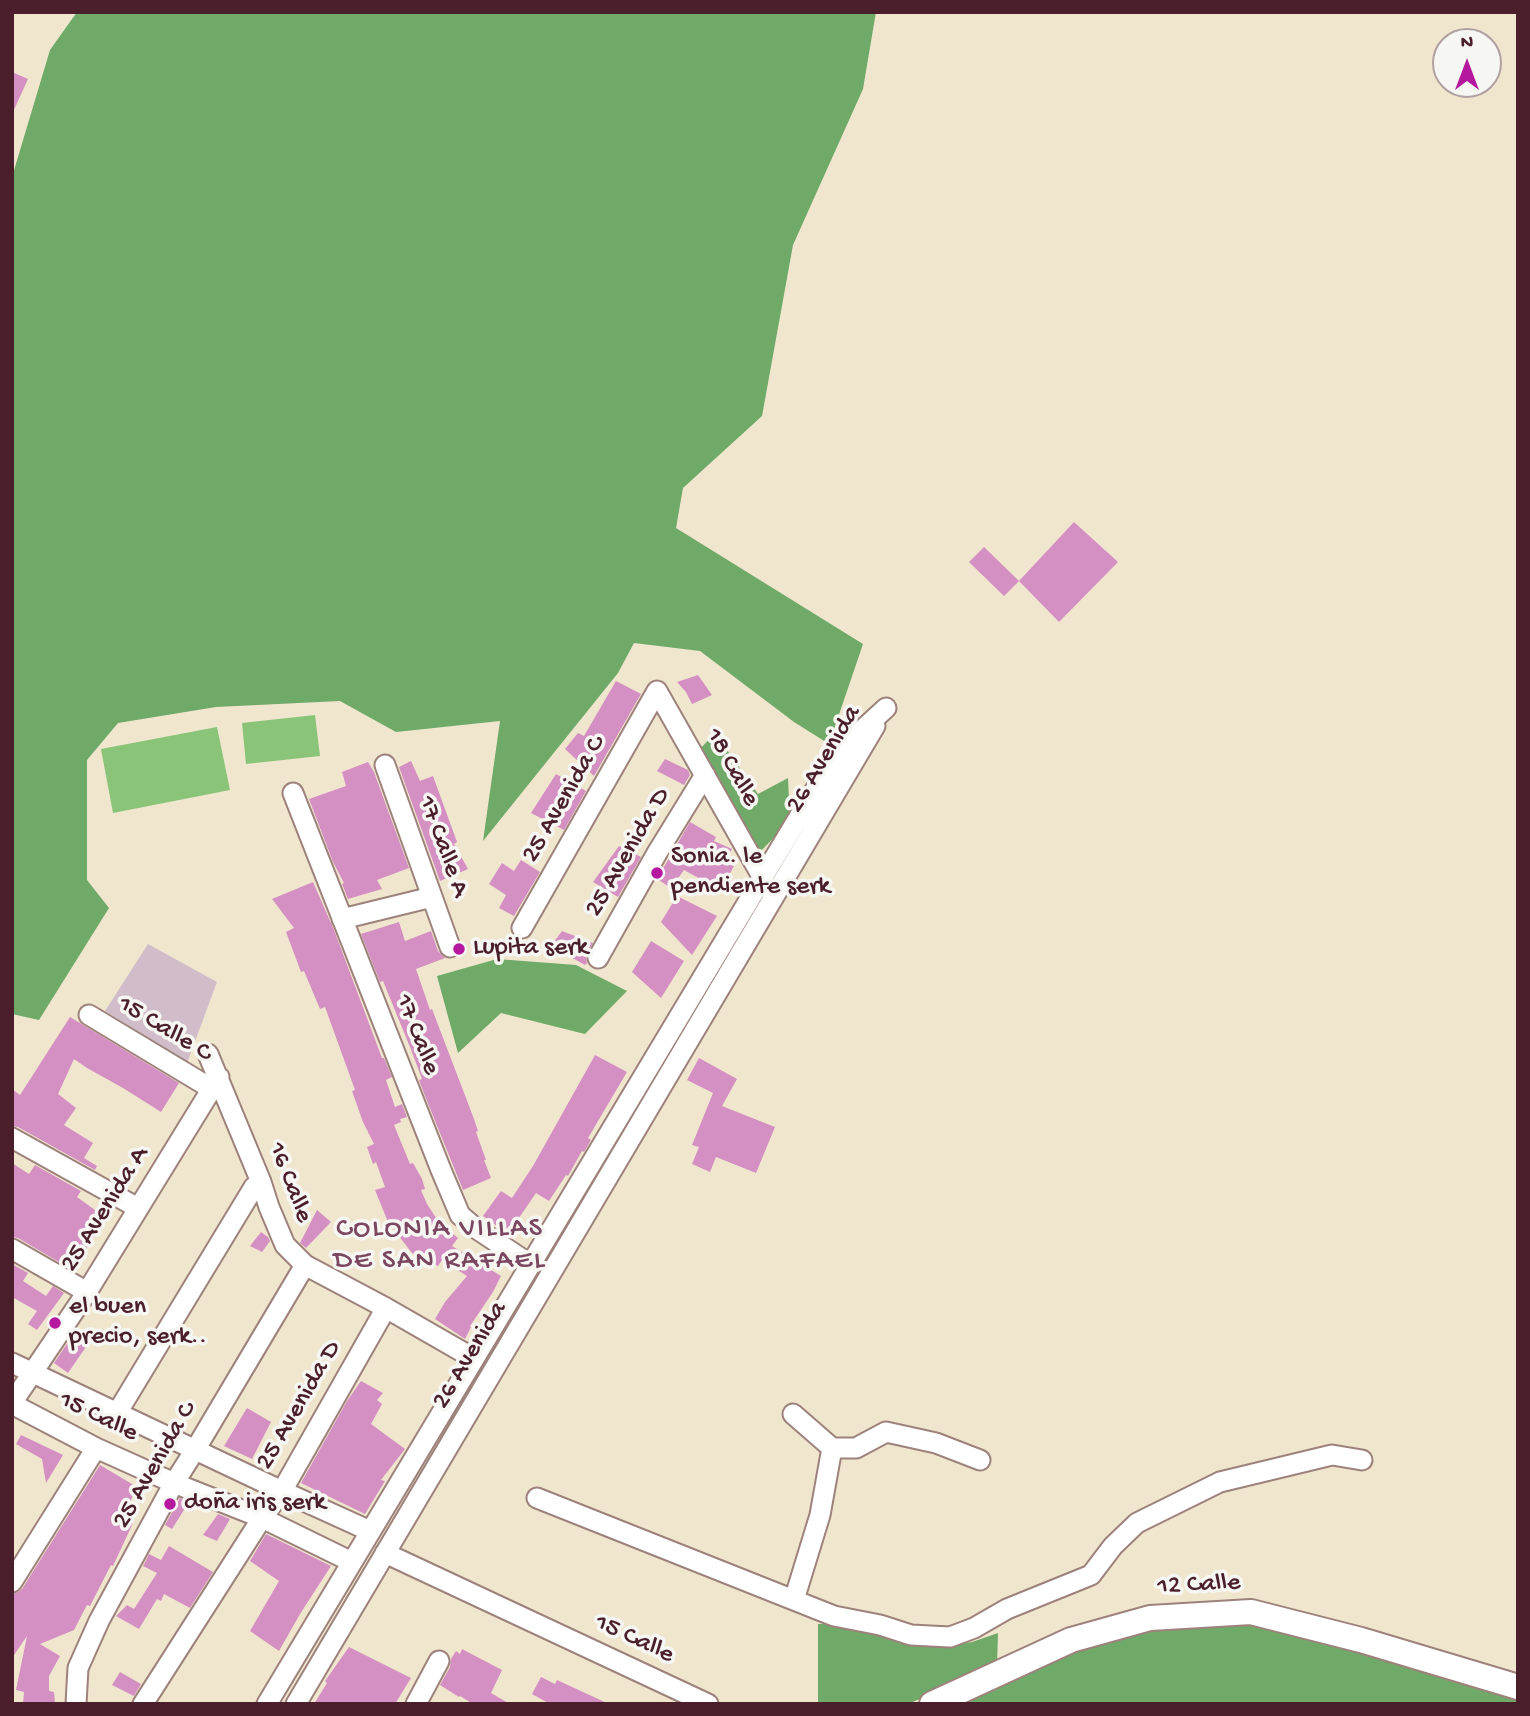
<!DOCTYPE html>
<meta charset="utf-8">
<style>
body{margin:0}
#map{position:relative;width:1530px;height:1716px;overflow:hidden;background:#f0e6ce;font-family:"Gochi Hand",sans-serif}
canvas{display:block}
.frame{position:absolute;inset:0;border:14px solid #4a1f2b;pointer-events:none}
.north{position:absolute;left:1432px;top:28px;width:70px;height:70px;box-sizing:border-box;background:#f6f6f2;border:2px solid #b1a0a2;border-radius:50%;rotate:0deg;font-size:19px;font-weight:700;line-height:28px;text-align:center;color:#4a1f2b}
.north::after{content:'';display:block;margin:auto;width:24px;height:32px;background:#b5179e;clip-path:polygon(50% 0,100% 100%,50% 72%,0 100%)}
</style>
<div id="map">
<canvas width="1530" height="1716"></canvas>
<div class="frame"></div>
<div class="north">N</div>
</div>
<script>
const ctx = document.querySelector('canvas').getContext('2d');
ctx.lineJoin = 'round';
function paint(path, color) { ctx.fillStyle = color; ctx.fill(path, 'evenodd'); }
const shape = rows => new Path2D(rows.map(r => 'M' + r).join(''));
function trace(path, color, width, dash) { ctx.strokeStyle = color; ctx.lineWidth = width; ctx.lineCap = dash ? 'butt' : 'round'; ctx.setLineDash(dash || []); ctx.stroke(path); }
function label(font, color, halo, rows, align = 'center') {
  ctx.font = font + ' "Gochi Hand",sans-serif'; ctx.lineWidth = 7; ctx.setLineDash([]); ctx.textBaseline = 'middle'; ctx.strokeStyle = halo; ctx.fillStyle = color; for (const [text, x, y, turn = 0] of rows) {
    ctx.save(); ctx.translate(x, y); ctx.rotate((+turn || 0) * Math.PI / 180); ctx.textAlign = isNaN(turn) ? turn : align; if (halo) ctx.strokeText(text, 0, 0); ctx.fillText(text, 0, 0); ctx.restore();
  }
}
paint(shape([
 [148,944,217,982,187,1063,105,1011]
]), '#d1bdc9');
paint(shape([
 [315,715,320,756,246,764,242,723],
 [217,727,230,790,113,813,101,749]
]), '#8ac479');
paint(shape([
 [77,12,876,12,863,89,793,245,762,416,683,488,676,528,863,644,829,744,794,722,700,651,634,643,618,673,483,841,500,721,396,732,340,701,216,707,118,723,87,760,87,880,109,908,39,1020,12,1014,12,177,50,50],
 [715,733,758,794,788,778,790,821,759,853,699,750],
 [497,959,576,965,627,991,585,1034,501,1013,458,1053,437,976],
 [1256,1621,1518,1693,1518,1704,962,1704,999,1688,1086,1644,1146,1630],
 [818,1624,862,1624,922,1644,946,1647,972,1642,998,1633,997,1666,908,1704,818,1704]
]), '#6faa69');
paint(shape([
 [12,72,28,79,12,114],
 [1074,522,1118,562,1059,622,1019,581],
 [984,547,1019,581,1004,596,969,562],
 [698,675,712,695,692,704,686,692,677,682],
 [616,681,641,694,594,776,565,749,578,733,584,736],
 [665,759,688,770,690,775,684,785,657,771],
 [411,761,420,781,433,776,457,842,454,844,468,869,440,881,399,767],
 [368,762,374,772,409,868,377,880,382,889,348,899,342,884,344,883,333,862,309,799,346,786,342,772],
 [556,774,586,791,564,830,531,813],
 [690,822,716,837,714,841,732,849,725,861,734,866,728,877,733,882,724,892,684,870,671,888,657,879],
 [619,846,641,857,618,897,593,882],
 [521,860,540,872,514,916,499,908,506,895,489,884,502,863,514,871],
 [313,882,334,930,382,1058,384,1058,392,1077,386,1080,395,1107,402,1104,407,1117,400,1119,401,1122,394,1125,410,1164,413,1163,422,1179,425,1189,421,1190,427,1204,438,1221,458,1238,452,1246,501,1276,493,1292,470,1326,471,1327,465,1339,435,1319,445,1302,467,1276,442,1260,438,1266,412,1253,388,1222,375,1190,385,1187,376,1162,373,1164,367,1147,374,1144,363,1122,352,1091,355,1090,325,1007,320,1009,304,971,301,972,286,932,294,928,272,899],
 [677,896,717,916,692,955,661,922],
 [399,922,405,941,431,931,438,951,445,958,416,969,430,1010,432,1009,474,1119,478,1131,476,1132,486,1160,484,1160,491,1178,463,1190,425,1096,419,1080,422,1079,410,1047,383,981,380,982,361,934],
 [562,931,593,943,587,953,586,957,587,963,585,965,551,946],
 [651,941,684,961,661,998,632,972],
 [70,1017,179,1083,161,1112,123,1088,87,1068,74,1059,58,1094,76,1108,64,1125,93,1143,84,1158,97,1166,95,1170,18,1127,12,1126,12,1089,20,1095],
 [595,1055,627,1072,588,1138,591,1140,584,1152,582,1151,568,1176,566,1175,549,1201,536,1193,508,1234,483,1216,501,1191,512,1198,533,1166],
 [699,1058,737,1079,722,1106,775,1127,756,1173,716,1157,710,1172,692,1164,699,1147,692,1145,713,1093,687,1080],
 [12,1163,29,1174,35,1165,81,1191,77,1197,95,1210,95,1236,77,1262,59,1262,18,1238,12,1237],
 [317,1210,331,1222,306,1248,300,1243],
 [261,1232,268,1237,270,1241,262,1252,250,1246],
 [12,1264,28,1273,23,1281,46,1296,53,1286,64,1293,37,1330,28,1324,37,1311,12,1297],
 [75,1332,90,1341,68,1373,54,1363],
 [361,1381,383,1393,377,1400,382,1404,371,1424,405,1449,381,1480,385,1481,365,1514,301,1483,347,1401],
 [247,1408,271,1422,252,1459,224,1446],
 [21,1435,63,1455,46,1483,42,1459,16,1444],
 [100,1465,137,1487,123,1517,133,1523,113,1566,111,1565,90,1606,87,1605,74,1630,40,1644,60,1656,49,1676,49,1691,54,1692,55,1704,23,1704,24,1692,16,1690,27,1636,12,1658,12,1594,18,1592,22,1589],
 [180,1498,189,1502,172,1529,165,1525],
 [218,1514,230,1519,217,1541,203,1535],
 [266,1534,331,1566,300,1614,279,1651,250,1631,279,1581,250,1561],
 [169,1546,213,1572,190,1608,164,1594,161,1601,157,1599,139,1629,116,1616,127,1605,134,1609,157,1573,143,1566,149,1554,161,1560],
 [349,1647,411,1678,395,1704,314,1704,327,1683,325,1681],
 [462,1649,502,1670,491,1693,510,1704,473,1704,460,1696,459,1697,440,1685,450,1667,451,1659,456,1651,460,1654],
 [120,1672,141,1684,134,1696,112,1685],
 [541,1677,555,1684,557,1680,609,1704,550,1704,532,1694]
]), '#d48fc3');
const minor = shape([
 [385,765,450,947],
 [293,793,441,1170,460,1215,474,1227,531,1265],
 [342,919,432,897],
 [522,928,657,691,763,878],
 [598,958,657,853,705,775],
 [89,1015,212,1089],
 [208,1054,261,1182,269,1207,285,1245,305,1265,386,1308,473,1358],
 [12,1138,138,1208],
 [12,1249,87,1292],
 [12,1363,282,1491,370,1531],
 [12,1403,87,1292,219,1077],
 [12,1404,96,1448,174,1483,262,1518,352,1562],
 [117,1413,254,1187,261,1182],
 [793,1414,832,1448],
 [537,1498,834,1616,880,1625,911,1635,950,1637,974,1628,1007,1609,1091,1575,1113,1546,1137,1523,1220,1482,1332,1455,1362,1460],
 [385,1553,708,1704],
 [12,1582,96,1448],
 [794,1600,820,1515,832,1448,856,1448,886,1432,936,1443,980,1460],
 [76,1704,78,1668,99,1621,174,1483,195,1450,305,1265],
 [143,1704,262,1518,282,1491,386,1308],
 [267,1704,838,752,886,708],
 [296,1704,875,726],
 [416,1704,439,1661]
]);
const tertiary = shape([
 [932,1704,1071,1640,1150,1618,1251,1612,1361,1640,1518,1687]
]);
trace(minor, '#9d827c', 23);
trace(tertiary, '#9d827c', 28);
trace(minor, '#fff', 19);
trace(tertiary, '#fff', 24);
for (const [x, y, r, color] of [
 [657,873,7,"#b5179e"],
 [459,949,7,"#b5179e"],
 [55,1323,7,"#b5179e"],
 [170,1504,7,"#b5179e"]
]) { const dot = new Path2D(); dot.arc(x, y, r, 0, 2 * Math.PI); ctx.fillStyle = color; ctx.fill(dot); trace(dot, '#f6f6f2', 2.5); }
label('26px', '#4a1f2b', '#f6f6f2', [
 ["26 Avenida",825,760,-59],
 ["18 Calle",731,768,61],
 ["25 Avenida C",565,800,-60],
 ["17 Calle A",442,847,70],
 ["25 Avenida D",629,853,-60],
 ["15 Calle C",164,1030,31],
 ["17 Calle",416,1035,69],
 ["16 Calle",289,1183,69],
 ["25 Avenida A",106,1210,-58],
 ["26 Avenida",471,1356,-59],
 ["25 Avenida D",300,1406,-60],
 ["15 Calle",98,1418,26],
 ["25 Avenida C",156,1466,-60],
 ["12 Calle",1199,1586,-3],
 ["15 Calle",634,1640,25]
]);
label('26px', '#4a1f2b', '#f6f6f2', [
 ["Sonia. le",671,858],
 ["pendiente serk",671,888],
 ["Lupita serk",473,949],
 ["el buen",69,1308],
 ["precio, serk..",69,1338],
 ["doña iris serk",184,1504]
], 'left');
ctx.letterSpacing = '2px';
label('28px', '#7a4660', '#f6f6f2', [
 ["COLONIA VILLAS",440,1231],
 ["DE SAN RAFAEL",440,1263]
]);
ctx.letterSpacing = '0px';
</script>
